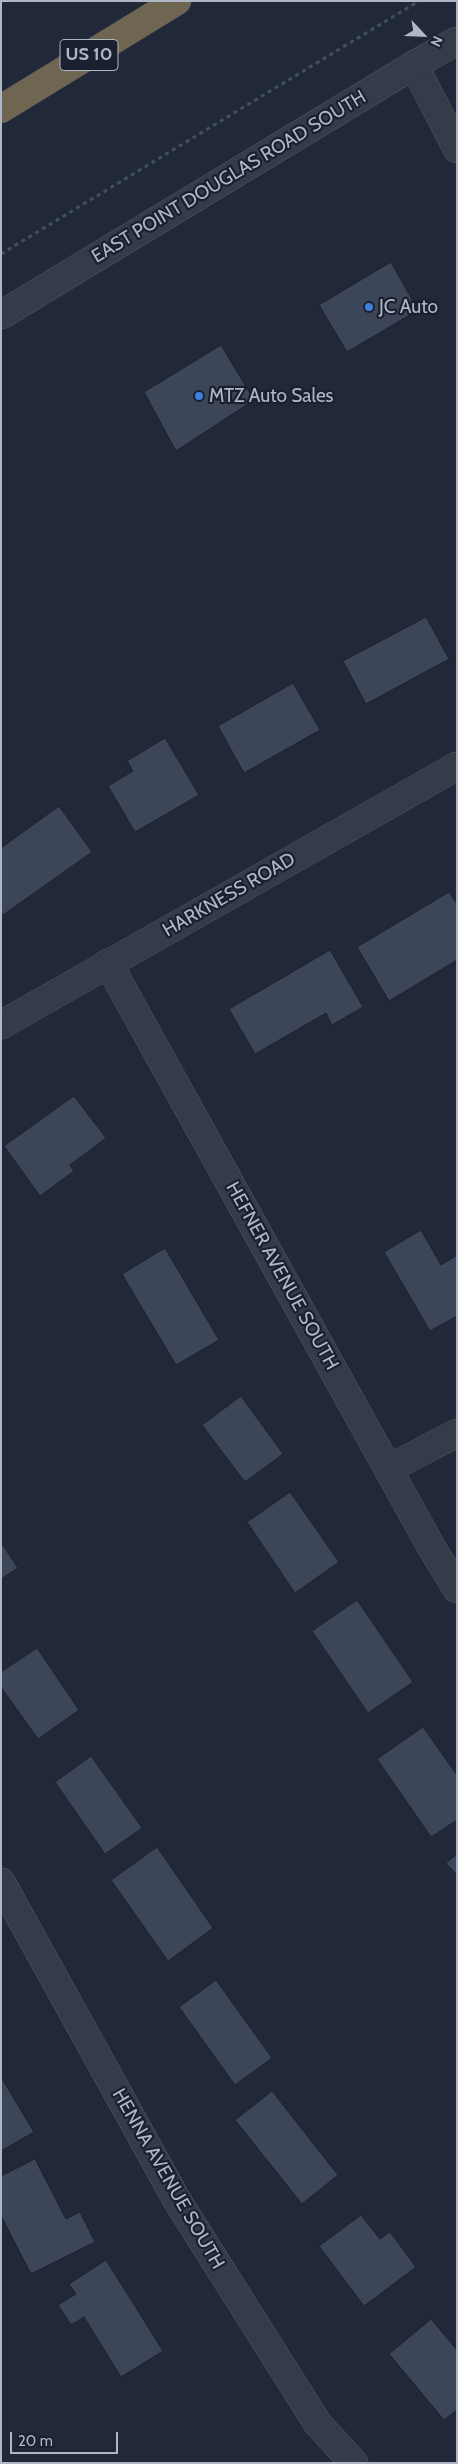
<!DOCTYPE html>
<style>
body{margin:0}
#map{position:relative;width:458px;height:2464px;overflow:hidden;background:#212939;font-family:Cabin,sans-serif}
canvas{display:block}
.frame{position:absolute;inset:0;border:2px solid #afb6c5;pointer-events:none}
.north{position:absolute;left:398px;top:10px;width:50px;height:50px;-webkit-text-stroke:4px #1a202e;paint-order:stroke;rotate:115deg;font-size:14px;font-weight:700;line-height:20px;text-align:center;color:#afb6c5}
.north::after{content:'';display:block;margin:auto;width:18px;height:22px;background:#afb6c5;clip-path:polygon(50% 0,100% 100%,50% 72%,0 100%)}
.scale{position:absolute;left:10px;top:2432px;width:108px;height:22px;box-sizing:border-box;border:2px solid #afb6c5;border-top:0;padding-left:6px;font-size:15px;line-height:18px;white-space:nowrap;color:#afb6c5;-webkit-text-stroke:4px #1a202e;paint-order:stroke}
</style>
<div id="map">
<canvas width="458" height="2464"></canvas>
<div class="frame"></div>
<div class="north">N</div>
<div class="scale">20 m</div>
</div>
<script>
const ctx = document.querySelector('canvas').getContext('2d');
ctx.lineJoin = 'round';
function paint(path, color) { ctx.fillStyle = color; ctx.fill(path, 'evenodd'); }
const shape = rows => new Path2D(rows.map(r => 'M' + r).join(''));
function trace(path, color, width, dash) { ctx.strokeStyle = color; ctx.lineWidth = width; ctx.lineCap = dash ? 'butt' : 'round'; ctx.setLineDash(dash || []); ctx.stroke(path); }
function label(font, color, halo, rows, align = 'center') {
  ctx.font = font + ' Cabin,sans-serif'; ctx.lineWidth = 4.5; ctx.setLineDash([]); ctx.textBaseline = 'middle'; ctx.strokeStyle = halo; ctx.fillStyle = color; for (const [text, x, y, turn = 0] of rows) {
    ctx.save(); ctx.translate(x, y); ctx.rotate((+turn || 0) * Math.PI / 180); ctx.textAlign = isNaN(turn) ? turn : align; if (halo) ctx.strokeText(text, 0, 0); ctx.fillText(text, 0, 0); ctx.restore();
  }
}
const building = shape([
 [391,262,418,310,347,352,319,305,391,262],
 [221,345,254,400,176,451,144,392,221,345],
 [426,617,449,659,366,704,343,661,426,617],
 [293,683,320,730,244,773,218,726,293,683],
 [165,738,199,795,135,832,108,786,133,771,127,761,165,738],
 [59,806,92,852,3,915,1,912,1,848,59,806],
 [449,892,457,904,457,960,389,1001,357,947,449,892],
 [330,950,363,1007,332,1025,326,1013,255,1054,229,1009,330,950],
 [74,1096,106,1138,70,1165,74,1171,40,1196,4,1146,74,1096],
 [421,1230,441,1265,457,1255,457,1316,430,1331,384,1252,421,1230],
 [165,1248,219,1340,176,1365,122,1274,165,1248],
 [241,1396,283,1454,245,1482,202,1425,241,1396],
 [290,1492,339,1562,295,1593,247,1522,290,1492],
 [2,1544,18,1568,1,1579,1,1545,2,1544],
 [357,1600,413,1682,368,1713,312,1631,357,1600],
 [37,1648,79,1710,38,1739,1,1687,1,1672,37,1648],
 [423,1727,457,1775,457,1820,431,1837,377,1759,423,1727],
 [91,1756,142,1828,105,1854,55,1782,91,1756],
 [157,1847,213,1928,168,1961,111,1880,157,1847],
 [457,1854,457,1875,446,1863,457,1854],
 [216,1980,272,2058,235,2085,179,2007,216,1980],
 [1,2077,34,2132,1,2151,1,2077],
 [272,2091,338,2175,302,2204,235,2120,272,2091],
 [35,2159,66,2219,80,2212,95,2242,31,2274,1,2216,1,2176,35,2159],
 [361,2215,380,2239,390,2232,416,2267,364,2306,319,2246,361,2215],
 [106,2260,163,2351,121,2377,84,2317,71,2325,58,2305,76,2294,69,2284,106,2260],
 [431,2319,457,2350,457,2410,444,2420,389,2354,431,2319]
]);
paint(building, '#3d4659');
trace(building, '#1c2230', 1);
const minor = shape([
 [414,65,457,149],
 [108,963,433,1550,457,1589],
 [1,1025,457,766],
 [388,1469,457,1433],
 [1,1882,178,2202,318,2424,354,2463]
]);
const tertiary = shape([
 [1,315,414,65,457,41]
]);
const motorway = shape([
 [1,109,177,1]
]);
trace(minor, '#525967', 29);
trace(tertiary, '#525967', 29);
trace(motorway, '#3f4654', 29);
trace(shape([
 [1,254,419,1]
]), '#415257', 3, [4, 4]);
trace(minor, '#353b49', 28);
trace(tertiary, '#353b49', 28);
trace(motorway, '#6f6652', 28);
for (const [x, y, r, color] of [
 [369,307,5,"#3f7fe0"],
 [199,396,5,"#3f7fe0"]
]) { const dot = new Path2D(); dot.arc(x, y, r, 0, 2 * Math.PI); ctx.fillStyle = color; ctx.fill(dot); trace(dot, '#1a202e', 2); }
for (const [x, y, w] of [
 [89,55,58]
]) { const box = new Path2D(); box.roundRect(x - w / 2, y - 15.5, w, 31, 4); ctx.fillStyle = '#1a202e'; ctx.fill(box); trace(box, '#afb6c5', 1); }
label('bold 18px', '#afb6c5', null, [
 ["US 10",89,55]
]);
label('19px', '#afb6c5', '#1a202e', [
 ["EAST POINT DOUGLAS ROAD SOUTH",229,177,-31],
 ["HARKNESS ROAD",229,895,-30],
 ["HEFNER AVENUE SOUTH",282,1276,61],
 ["HENNA AVENUE SOUTH",168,2179,60]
]);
label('19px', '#afb6c5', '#1a202e', [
 ["JC Auto",379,307],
 ["MTZ Auto Sales",209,396]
], 'left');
</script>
